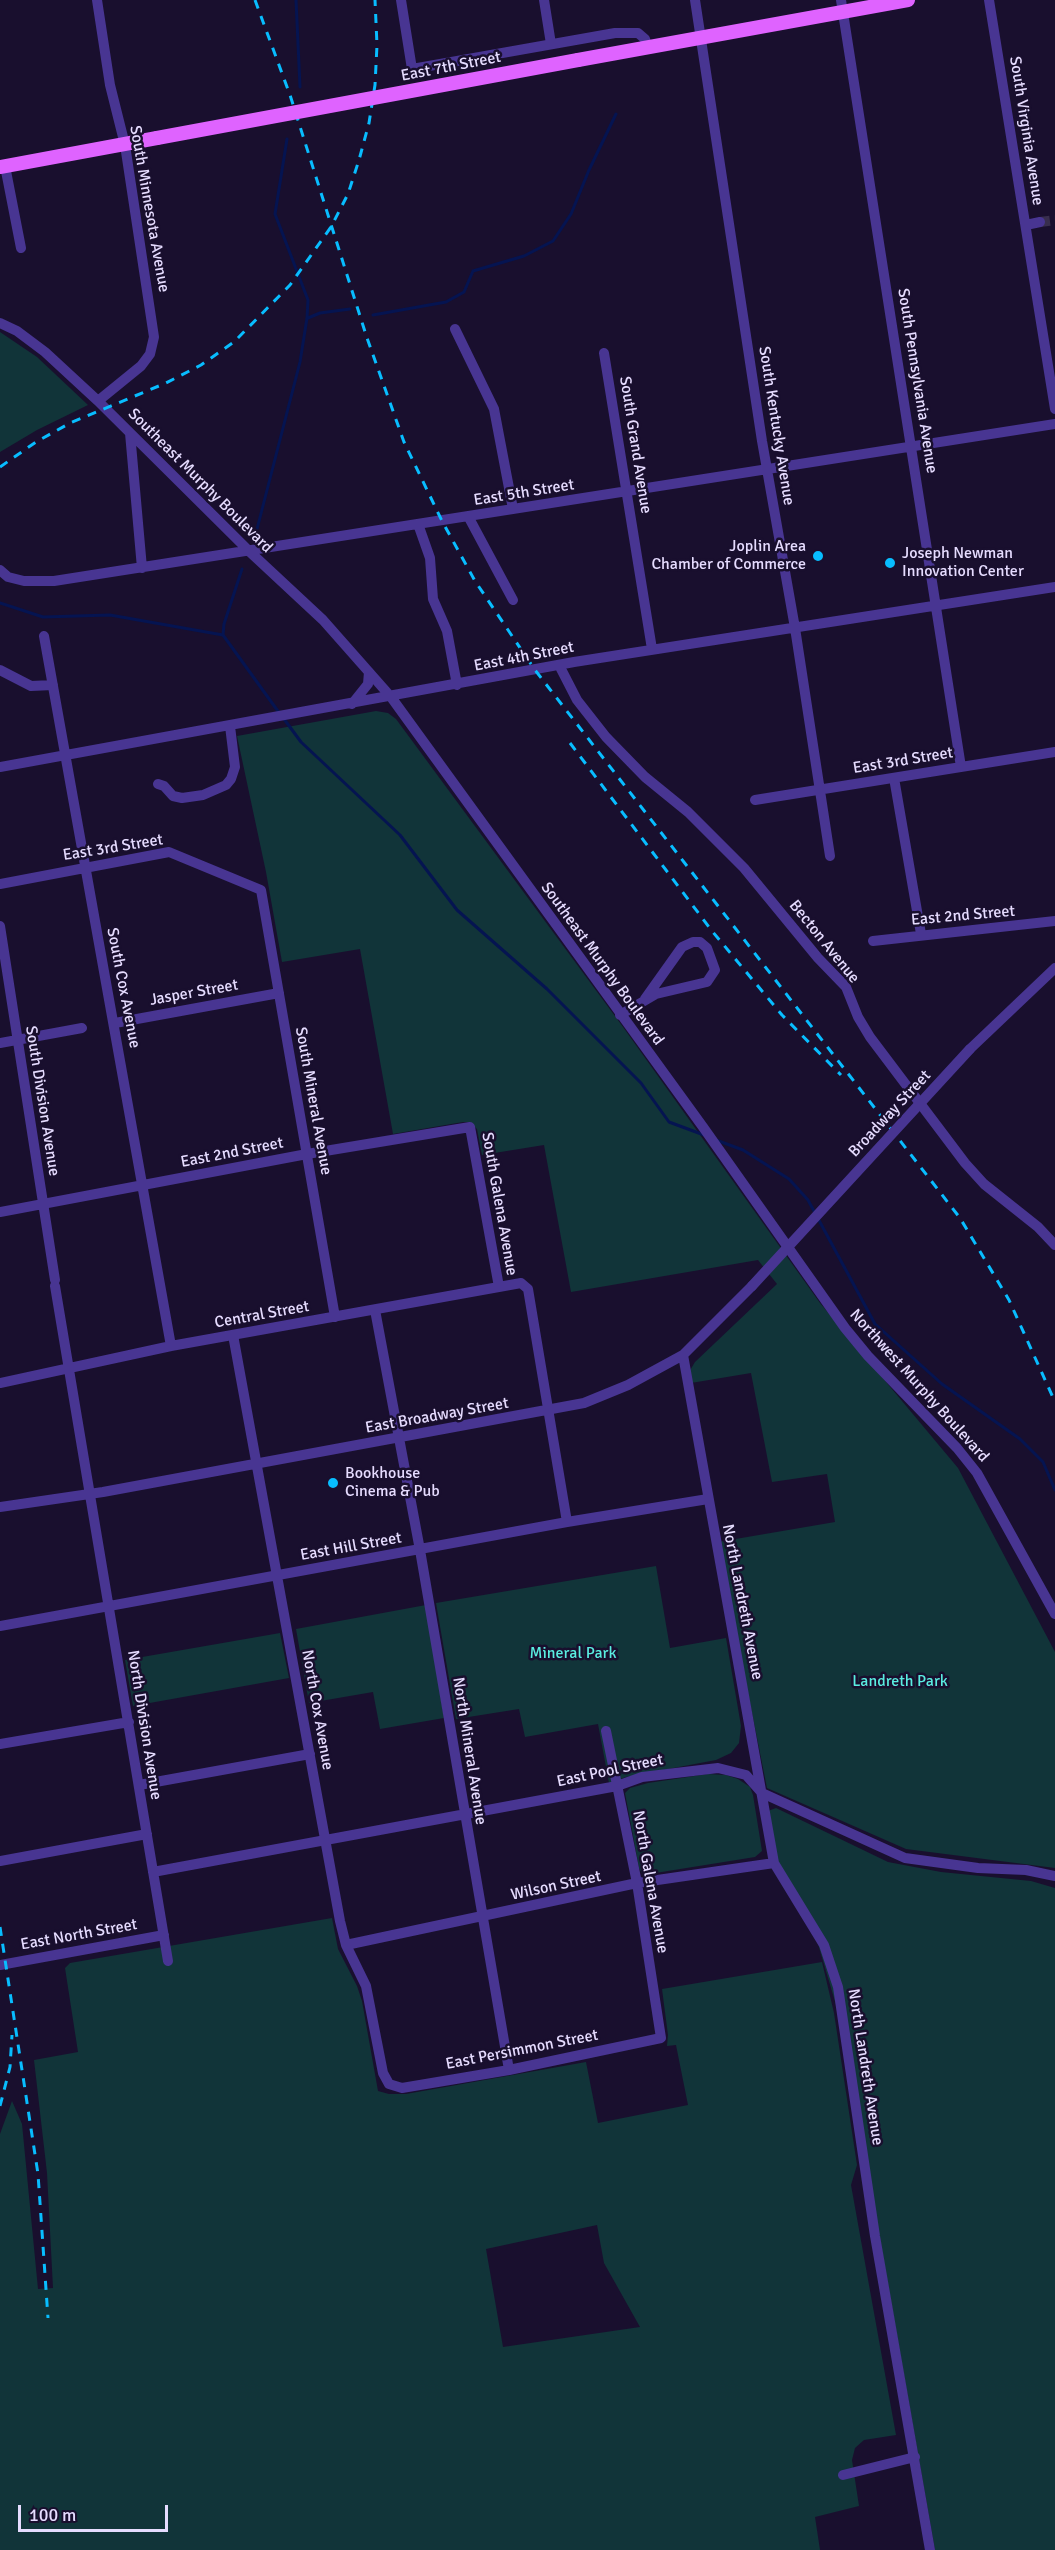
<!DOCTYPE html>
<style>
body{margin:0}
#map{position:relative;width:1055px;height:2550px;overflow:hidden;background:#190f2e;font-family:Signika,sans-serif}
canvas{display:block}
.scale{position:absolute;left:18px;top:2505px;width:150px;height:27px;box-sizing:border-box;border:3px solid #e6dcff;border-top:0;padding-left:8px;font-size:18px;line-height:21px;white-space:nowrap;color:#e6dcff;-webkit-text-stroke:4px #190f2e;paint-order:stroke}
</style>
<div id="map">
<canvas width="1055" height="2550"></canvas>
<div class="scale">100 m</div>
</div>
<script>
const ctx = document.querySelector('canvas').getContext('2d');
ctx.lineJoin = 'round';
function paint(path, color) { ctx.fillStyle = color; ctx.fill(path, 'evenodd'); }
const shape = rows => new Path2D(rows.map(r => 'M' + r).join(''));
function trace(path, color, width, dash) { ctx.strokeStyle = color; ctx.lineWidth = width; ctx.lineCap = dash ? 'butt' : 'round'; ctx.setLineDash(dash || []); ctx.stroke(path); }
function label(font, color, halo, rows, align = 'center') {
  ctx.font = font + ' Signika,sans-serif'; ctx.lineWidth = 5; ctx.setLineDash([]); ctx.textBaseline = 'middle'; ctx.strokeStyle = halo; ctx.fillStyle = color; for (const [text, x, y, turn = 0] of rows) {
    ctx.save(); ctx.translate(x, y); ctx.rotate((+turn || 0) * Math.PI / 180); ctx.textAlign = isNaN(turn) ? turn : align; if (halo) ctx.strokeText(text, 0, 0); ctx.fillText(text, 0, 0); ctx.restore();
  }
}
paint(shape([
 [0,332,37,357,88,405,37,430,0,452],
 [376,711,388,713,396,719,623,1027,820,1303,958,1468,1055,1652,1055,1868,906,1849,767,1788,718,1542,835,1522,827,1474,772,1482,751,1373,691,1383,689,1372,695,1362,777,1284,758,1260,571,1292,544,1145,482,1155,477,1129,470,1122,463,1122,393,1134,360,949,282,962,266,872,237,736],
 [656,1566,670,1648,726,1638,741,1726,739,1743,731,1753,716,1760,626,1777,609,1783,598,1724,525,1737,519,1709,456,1719,436,1603],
 [426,1605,444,1718,380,1729,373,1692,309,1703,296,1629],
 [280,1633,289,1678,133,1706,125,1660],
 [708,1774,726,1775,738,1779,750,1787,753,1795,762,1851,755,1857,643,1875,639,1868,625,1793,630,1788,648,1783],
 [776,1808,888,1862,941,1872,1031,1881,1055,1888,1055,2550,935,2550,842,2025,818,1944,784,1885,765,1812],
 [332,1918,338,1949,357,1986,362,2001,378,2091,389,2094,406,2094,586,2062,598,2123,688,2105,676,2045,667,2046,668,2035,662,1989,822,1962,834,2013,857,2165,851,2185,896,2435,864,2440,855,2448,852,2460,859,2506,815,2517,820,2550,0,2550,0,2134,12,2101,22,2124,38,2289,53,2288,47,2173,34,2060,78,2052,65,1968,70,1963],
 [597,2225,604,2263,640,2327,503,2347,486,2249]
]), '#113439');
trace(shape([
 [296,0,300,87],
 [373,315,446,302,464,292,473,271,524,256,553,241,571,214,589,170,616,114],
 [308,318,320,313,350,309],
 [257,529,300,362,307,318,308,300,275,214,287,139],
 [242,569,224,624,223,635,280,714],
 [0,603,43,617,110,615,223,635],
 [284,719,301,742,400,835,457,910,547,989,641,1083,669,1122,704,1135],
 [716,1140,743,1150,789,1179,808,1200,875,1324,942,1384,1020,1439,1043,1462,1055,1490]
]), '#051451', 3);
trace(shape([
 [1040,222,1055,220]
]), '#382e4d', 10, [10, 5]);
trace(shape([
 [97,0,110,85,125,145,154,337,150,354,141,366,98,401],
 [401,0,412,69,615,33,638,33,645,39,648,48],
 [544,0,551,44],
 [695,0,762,441,795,628,830,856],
 [841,0,961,767],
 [989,0,1055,409],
 [5,166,21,248],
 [1026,225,1040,222],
 [0,323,17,331,45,352,98,401,250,552,323,620,391,697,703,1127,845,1328,868,1356,957,1448,977,1473,1055,1614],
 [455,329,494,409,513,509],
 [604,353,652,649],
 [130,433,142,568],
 [468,516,513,600],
 [418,524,430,558,433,599,447,631,457,685],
 [0,570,8,577,24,581,54,581,1055,424],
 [44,636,171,1346],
 [559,665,577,700,606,737,645,777,688,812,744,868,818,958,846,987,858,1017,870,1037,965,1163,984,1184,1038,1227,1055,1245],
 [0,670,31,686,53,685],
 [352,704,368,684,369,672],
 [0,767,574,662,1055,587],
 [894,778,921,934],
 [158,784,164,786,173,796,182,798,203,795,226,785,231,779,235,767,230,726],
 [755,800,1055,752],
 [0,884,169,852,261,890,335,1317],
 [0,926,55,1280],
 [873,941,1055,921],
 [620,1015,656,994,707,982,715,970,707,948,700,942,693,942,682,947,645,999],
 [115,1023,279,993],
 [0,1043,82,1028],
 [970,1049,1055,968],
 [0,1212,307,1154,470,1127,499,1287],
 [55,1286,168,1961],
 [375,1310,420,1550,509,2070],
 [233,1335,340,1921,346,1945,366,1986,383,2073,389,2084,402,2088,509,2070,661,2038,637,1883,606,1731],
 [683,1355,774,1863,824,1945,838,1987,875,2236,930,2550],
 [0,1383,171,1346,521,1283,528,1289,567,1522],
 [0,1507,103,1492,584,1403,628,1385,683,1355,752,1286],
 [0,1626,567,1522,708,1499],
 [0,1744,129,1722],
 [139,1785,310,1754],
 [0,1861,147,1834],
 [153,1872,617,1786,642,1777,718,1768,746,1775,762,1793,905,1858,978,1868,1026,1870,1055,1876],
 [346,1945,637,1883,774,1863],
 [0,1965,164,1935],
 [843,2475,915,2457]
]), '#483592', 10);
trace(shape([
 [578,60,908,0],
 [0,167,157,138]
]), '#df63ff', 14);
trace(shape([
 [255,0,290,95,367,338,404,442,442,521,475,581,535,670,960,1218,1009,1300,1055,1402],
 [0,467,36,442,70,423,166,383,201,365,234,342,290,285,331,227,348,194,359,160,369,123,375,85,377,45,375,0],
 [570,743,712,931,782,1015,841,1075],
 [0,1927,38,2174,48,2318],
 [0,2106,10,2067,12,2035]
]), '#08bdff', 3, [9, 8]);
trace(shape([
 [752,1286,970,1049]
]), '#483592', 10);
trace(shape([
 [157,138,578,60]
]), '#df63ff', 14);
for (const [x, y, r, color] of [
 [818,556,6,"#08bdff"],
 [890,563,6,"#08bdff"],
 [333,1483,6,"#08bdff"]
]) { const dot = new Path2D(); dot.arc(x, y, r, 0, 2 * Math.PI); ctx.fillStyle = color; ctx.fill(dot); trace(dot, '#190f2e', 2); }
label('16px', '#e6dcff', '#190f2e', [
 ["East 7th Street",451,67,-11],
 ["South Virginia Avenue",1026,131,81],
 ["South Minnesota Avenue",149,209,80],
 ["South Pennsylvania Avenue",917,381,81],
 ["South Kentucky Avenue",776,426,81],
 ["South Grand Avenue",635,445,81],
 ["Southeast Murphy Boulevard",200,481,45],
 ["East 5th Street",524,493,-9],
 ["East 4th Street",524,657,-11],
 ["East 3rd Street",903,761,-9],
 ["East 3rd Street",113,848,-9],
 ["East 2nd Street",963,916,-5],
 ["Becton Avenue",824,942,51],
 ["Southeast Murphy Boulevard",602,964,54],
 ["South Cox Avenue",123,988,79],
 ["Jasper Street",194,993,-10],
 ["South Division Avenue",42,1101,81],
 ["South Mineral Avenue",313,1101,80],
 ["Broadway Street",890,1114,-47],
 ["East 2nd Street",232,1153,-11],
 ["South Galena Avenue",499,1204,80],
 ["Central Street",262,1315,-10],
 ["Northwest Murphy Boulevard",919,1386,48],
 ["East Broadway Street",437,1416,-10],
 ["East Hill Street",351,1547,-10],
 ["North Landreth Avenue",742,1602,79],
 ["North Cox Avenue",317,1710,80],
 ["North Division Avenue",144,1725,81],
 ["North Mineral Avenue",469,1751,81],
 ["East Pool Street",610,1771,-12],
 ["North Galena Avenue",650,1882,80],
 ["Wilson Street",556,1886,-12],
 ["East North Street",79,1935,-10],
 ["East Persimmon Street",522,2050,-11],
 ["North Landreth Avenue",865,2067,81]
]);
label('16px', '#e6dcff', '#190f2e', [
 ["Joplin Area",806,547,"right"],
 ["Chamber of Commerce",806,565,"right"],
 ["Joseph Newman",902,554],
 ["Innovation Center",902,572],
 ["Bookhouse",345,1474],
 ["Cinema & Pub",345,1492]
], 'left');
label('16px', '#5aede1', '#190f2e', [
 ["Mineral Park",573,1654],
 ["Landreth Park",900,1682]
]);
</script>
